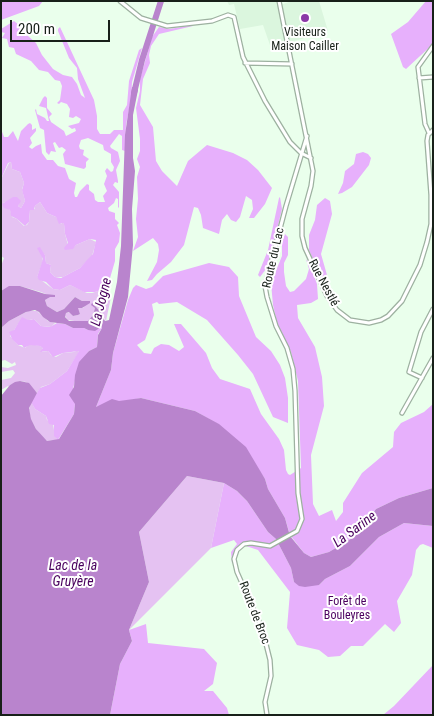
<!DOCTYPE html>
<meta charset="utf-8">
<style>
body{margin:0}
#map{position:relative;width:434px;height:716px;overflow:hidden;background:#eaffec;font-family:"Roboto Condensed",sans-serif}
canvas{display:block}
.frame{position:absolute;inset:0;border:2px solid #182019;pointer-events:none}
.scale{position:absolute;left:10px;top:20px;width:100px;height:22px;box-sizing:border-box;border:2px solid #182019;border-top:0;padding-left:6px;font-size:15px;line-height:18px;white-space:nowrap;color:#182019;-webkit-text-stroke:4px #fff;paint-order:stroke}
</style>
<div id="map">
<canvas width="434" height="716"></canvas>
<div class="frame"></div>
<div class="scale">200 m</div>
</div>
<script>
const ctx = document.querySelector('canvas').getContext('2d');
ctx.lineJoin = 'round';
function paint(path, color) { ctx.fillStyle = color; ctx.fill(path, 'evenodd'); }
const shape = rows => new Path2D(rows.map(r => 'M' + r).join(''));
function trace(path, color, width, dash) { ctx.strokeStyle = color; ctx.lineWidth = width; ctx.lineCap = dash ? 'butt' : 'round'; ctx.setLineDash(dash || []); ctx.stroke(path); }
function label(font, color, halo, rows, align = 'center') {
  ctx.font = font + ' "Roboto Condensed",sans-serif'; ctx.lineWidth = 4; ctx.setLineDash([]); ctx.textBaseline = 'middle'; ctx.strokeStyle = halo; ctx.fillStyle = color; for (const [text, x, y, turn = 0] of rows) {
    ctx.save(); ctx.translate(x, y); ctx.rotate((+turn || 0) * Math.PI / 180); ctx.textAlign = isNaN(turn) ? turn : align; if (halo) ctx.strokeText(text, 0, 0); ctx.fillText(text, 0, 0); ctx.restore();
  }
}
paint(shape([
 [227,1,276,1,277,6,292,1,319,1,328,31,271,48,263,25,240,29,234,4,229,5]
]), '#dbf6de');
paint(shape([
 [11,162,12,169,20,172,24,183,22,189,25,201,21,208,18,206,19,203,9,201,3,203,10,210,12,217,17,219,24,226,27,225,29,222,30,210,35,209,35,206,40,202,47,213,56,217,61,224,63,222,64,224,65,234,69,249,72,249,76,245,90,239,96,242,92,256,80,268,63,277,55,277,50,272,51,265,46,263,45,255,41,251,43,261,37,277,53,289,60,290,70,285,87,293,92,293,104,289,109,290,111,297,106,321,99,309,92,304,95,308,93,315,88,321,81,322,68,320,65,316,66,313,70,312,73,316,78,315,80,314,77,308,83,308,86,304,87,302,82,301,75,297,64,309,57,312,47,306,45,300,48,298,48,295,41,292,20,286,11,286,1,291,1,266,4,258,1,256,1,179,9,163],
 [28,311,37,311,48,321,55,323,51,327,41,326,34,319,32,319,18,324,10,336,18,345,25,348,30,344,40,346,43,347,42,352,48,351,51,355,56,357,63,353,74,352,78,350,79,352,67,371,50,384,41,387,37,393,26,382,20,381,10,385,9,387,8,386,1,390,1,380,11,378,15,373,13,370,1,372,1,367,8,368,16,365,15,362,12,364,5,360,1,361,1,328,9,321],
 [30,403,32,403,35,409,46,416,47,420,53,424,55,436,58,440,47,441,39,434,31,420,29,410],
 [187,476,224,483,211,548,129,630,149,582,139,532]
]), '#e5c2f2');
paint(shape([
 [1,1,43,1,39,6,1,20],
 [426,1,433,1,433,44,406,69,403,67,391,34,408,22],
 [14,21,24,29,28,36,36,43,42,55,53,69,63,75,72,77,77,84,81,95,85,98,78,79,77,68,69,58,58,31,58,29,60,27,94,100,97,116,97,129,100,134,110,134,114,130,123,130,123,112,127,105,129,81,139,50,142,48,132,82,131,99,126,125,125,151,122,150,122,136,119,134,110,146,111,148,118,152,120,161,116,170,118,181,118,183,115,182,113,185,119,192,119,207,118,208,118,199,116,198,114,203,108,208,109,211,115,213,115,219,119,223,117,225,120,233,119,242,115,249,115,261,108,285,104,289,95,292,84,292,70,285,60,290,53,289,46,282,39,280,37,277,43,259,37,248,40,247,41,249,45,255,46,263,51,265,50,272,55,277,61,278,80,268,87,260,93,254,96,240,90,239,76,245,73,249,65,250,64,248,68,243,65,234,64,224,63,223,59,224,56,217,47,213,40,202,35,206,34,210,30,210,29,222,25,226,17,219,11,216,10,210,4,208,2,204,13,197,17,197,21,201,18,206,21,208,25,201,22,190,24,183,20,172,12,169,11,162,8,163,1,179,1,129,4,137,8,137,13,131,18,141,21,131,28,124,30,123,32,125,32,130,36,128,36,131,30,138,32,143,29,147,32,149,36,146,41,144,42,153,47,160,53,160,58,166,65,168,69,179,76,183,74,193,75,197,77,197,80,191,87,184,89,185,89,190,94,194,95,200,98,202,105,202,103,196,107,191,104,184,107,176,105,171,107,168,111,172,113,171,114,167,111,162,111,154,104,150,103,145,88,138,81,140,79,146,80,149,84,150,83,155,89,159,86,162,86,167,84,169,65,164,63,154,66,150,62,147,59,148,55,142,53,143,56,152,51,151,49,155,46,152,44,130,40,128,35,110,36,109,37,114,45,118,47,121,49,121,46,108,39,106,43,98,45,96,47,98,47,108,52,114,49,117,51,122,64,131,66,136,76,131,75,128,72,129,68,126,79,123,81,119,76,116,73,118,69,117,70,109,67,104,61,102,59,104,57,103,60,100,62,86,60,81,55,80,48,72,39,70,31,61,16,54,14,48,9,47,7,39,2,38,5,33,1,32,1,29],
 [188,26,193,26,159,34,151,46,149,55,150,63,143,79,140,105,153,127,156,161,162,171,177,186,188,161,207,145,233,153,247,160,258,170,272,188,265,204,254,218,249,218,253,209,252,200,246,196,240,217,236,222,231,220,227,214,222,220,219,234,203,228,201,215,198,208,194,207,184,245,171,262,157,274,152,280,147,281,157,262,159,250,158,244,153,238,133,251,138,237,136,219,138,199,137,177,140,167,137,159,140,151,140,139,136,108,140,91,140,79,152,37,159,27,169,29],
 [363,152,368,154,371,158,369,165,352,187,342,193,338,194,343,183,345,171,354,164,356,154],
 [280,197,282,209,271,254,266,269,260,277,258,275,268,250,279,198],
 [325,198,330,201,332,214,321,254,327,275,322,280,309,250,309,235,315,220,317,205],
 [285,234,288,237,288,255,284,263,284,272,286,286,290,292,294,291,306,279,309,269,306,259,310,265,317,284,318,299,311,303,297,305,298,318,315,347,322,377,324,406,311,455,313,504,319,516,332,510,336,521,343,512,343,503,362,473,393,447,394,432,401,423,424,412,433,404,433,488,399,498,376,509,354,537,329,552,311,557,304,553,290,535,285,518,268,489,265,479,255,465,218,424,195,411,141,398,96,407,111,370,113,353,128,300,133,288,136,285,146,289,152,287,163,276,209,263,229,267,238,277,239,296,256,337,271,351,280,365,285,378,288,398,288,423,273,417,253,374,238,355,207,320,177,302,159,304,157,302,152,304,154,315,145,340,137,345,144,353,151,354,154,348,161,344,169,345,179,351,184,347,174,324,181,324,206,353,212,368,220,379,250,389,261,414,279,439,284,450,286,470,288,474,290,475,301,468,298,381,291,352,277,323,273,305,271,283,282,256,282,241],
 [22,317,28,320,34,319,41,326,50,327,57,323,65,324,73,328,84,328,88,330,101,327,102,328,98,334,97,347,89,351,79,364,73,389,75,404,74,414,58,440,54,436,54,425,49,424,46,416,35,409,31,402,40,388,50,384,67,371,79,351,63,353,53,357,48,351,40,352,43,348,40,346,30,345,24,348,22,345,18,345,12,339,9,332,14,330],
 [224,483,237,491,247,501,268,532,276,539,291,568,294,582,319,585,325,579,350,566,379,537,404,523,433,526,433,548,423,544,420,545,416,550,412,575,397,601,401,623,394,632,385,624,363,646,351,646,340,656,328,657,319,650,297,645,287,628,290,592,258,550,246,546,239,548,235,552,232,564,231,552,237,544,234,540,211,548],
 [146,624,148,643,204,649,217,663,213,684,204,691,213,691,227,708,229,715,110,715,120,664,132,641,129,630],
 [433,665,433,715,383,715,394,706]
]), '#e7b0fc');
paint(shape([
 [132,87,137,88,138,90,133,115,133,158,135,171,132,209,133,245,128,297,113,353,111,370,96,407,112,399,119,401,141,398,195,411,219,424,246,447,265,479,268,489,285,518,290,536,304,553,311,557,329,552,354,537,376,509,399,498,433,488,433,526,404,523,379,537,350,566,325,579,319,585,305,587,299,586,294,582,291,568,276,539,268,532,247,501,237,491,224,483,187,476,139,532,149,582,129,630,132,641,120,664,110,715,1,715,1,396,10,385,15,382,20,381,29,383,37,393,29,408,31,419,36,429,47,441,59,439,74,414,75,404,69,395,74,387,75,375,79,362,89,351,97,347,98,335,102,328,101,327,95,331,88,330,84,328,73,328,65,324,50,322,43,317,39,312,35,310,26,312,9,321,1,328,1,291,9,286,20,286,45,294,55,295,55,297,50,297,45,300,47,306,57,312,64,309,75,297,82,301,90,301,90,303,82,308,78,308,80,314,78,315,73,316,69,312,66,313,65,317,69,321,88,321,93,315,95,308,91,305,92,303,100,311,105,321,109,320,117,282,121,246,125,135]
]), '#b984cd');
trace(shape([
 [134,93,142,60,161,1]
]), '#b984cd', 6);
const street = shape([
 [120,1,141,18,167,26,212,21,228,15,234,17,243,57,265,101,290,142,301,153,311,158],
 [279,1,313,171,311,186,302,219,302,236,305,248,327,296,337,310,350,320,369,323,381,320,388,316,402,301,420,265,427,242,431,224,431,195,427,141,428,135,433,130],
 [245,63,292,64],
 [419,78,433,77],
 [429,133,425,124,418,67,433,46],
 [422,378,409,372,421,332,433,309],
 [402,413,433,358],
 [267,715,265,702,271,676,270,660,262,628,237,572,234,559,237,550,244,544,251,543,270,546,297,531,302,519,298,493,295,391,293,369,287,348,276,326,267,297,265,286,286,206,307,136]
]);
trace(street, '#9db1a0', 5.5);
trace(street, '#fff', 3);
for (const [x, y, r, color] of [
 [305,18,5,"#8b38a7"]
]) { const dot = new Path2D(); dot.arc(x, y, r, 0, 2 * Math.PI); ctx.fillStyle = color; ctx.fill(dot); trace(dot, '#fff', 2); }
label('12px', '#182019', '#fff', [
 ["Visiteurs",305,33],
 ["Maison Cailler",305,47]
]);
label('12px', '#182019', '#fff', [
 ["Route du Lac",274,258,-77],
 ["Rue Nestlé",323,283,62],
 ["Route de Broc",254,613,69]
]);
label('12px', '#4b005f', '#fff', [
 ["Forêt de",347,602],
 ["Bouleyres",347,616]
]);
label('italic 14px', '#49005d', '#fff', [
 ["La Jogne",102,302,-76],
 ["La Sarine",355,530,-37],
 ["Lac de la",73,566],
 ["Gruyère",73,582]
]);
</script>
